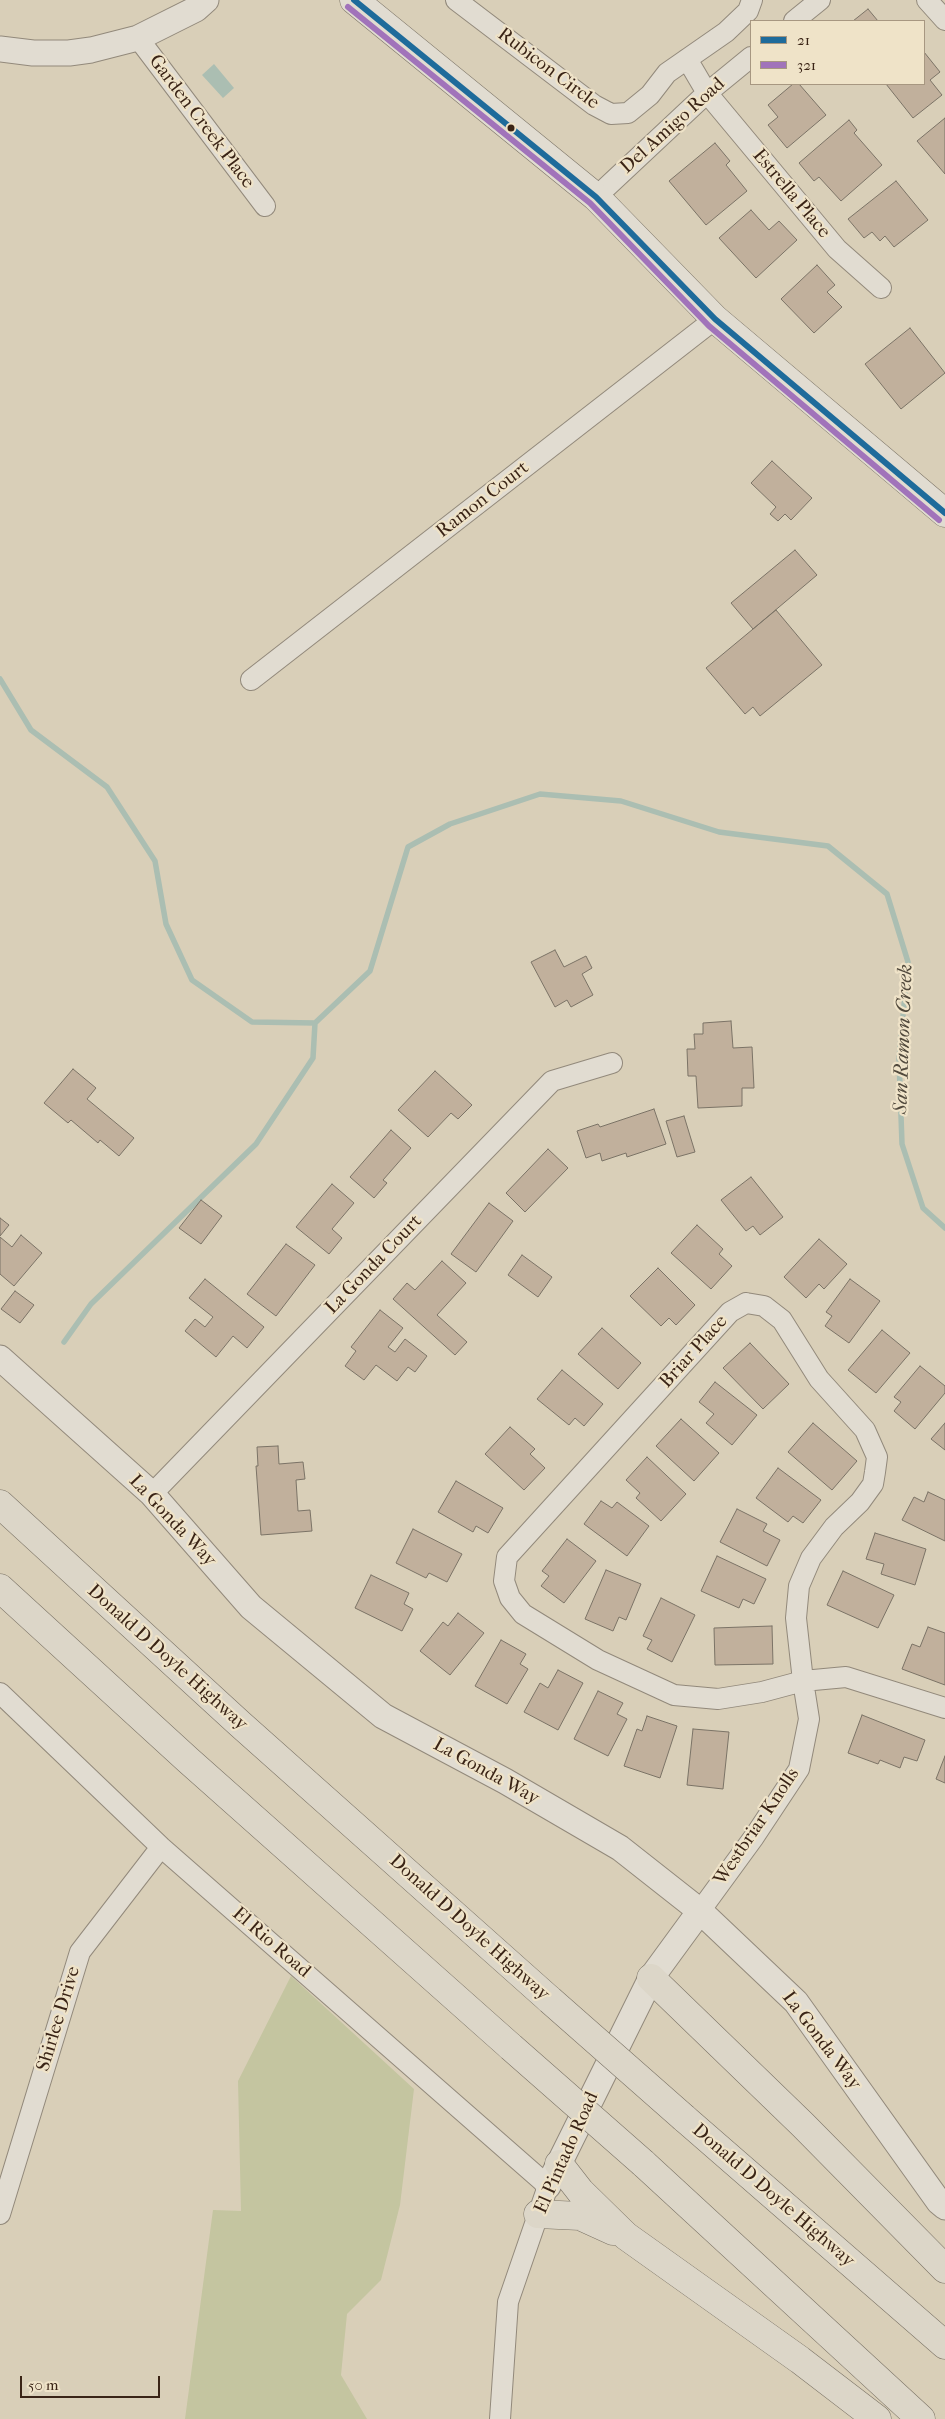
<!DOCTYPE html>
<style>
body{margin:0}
#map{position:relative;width:945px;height:2419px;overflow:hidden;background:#d9cfb8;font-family:"IM FELL French Canon",serif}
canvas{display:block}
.legend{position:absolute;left:750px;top:20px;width:175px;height:65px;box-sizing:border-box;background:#efe3c8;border:1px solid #a79781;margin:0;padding:6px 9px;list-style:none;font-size:15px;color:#3a2416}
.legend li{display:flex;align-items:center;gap:10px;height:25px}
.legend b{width:25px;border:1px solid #a79781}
.scale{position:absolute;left:20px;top:2376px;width:140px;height:22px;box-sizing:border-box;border:2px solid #3a2416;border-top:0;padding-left:6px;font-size:15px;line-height:18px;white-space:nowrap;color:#3a2416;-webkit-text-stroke:4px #efe3c8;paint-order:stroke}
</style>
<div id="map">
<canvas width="945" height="2419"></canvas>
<ul class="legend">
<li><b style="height:6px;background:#1e6b9b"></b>21</li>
<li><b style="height:6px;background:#a173ba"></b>321</li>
</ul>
<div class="scale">50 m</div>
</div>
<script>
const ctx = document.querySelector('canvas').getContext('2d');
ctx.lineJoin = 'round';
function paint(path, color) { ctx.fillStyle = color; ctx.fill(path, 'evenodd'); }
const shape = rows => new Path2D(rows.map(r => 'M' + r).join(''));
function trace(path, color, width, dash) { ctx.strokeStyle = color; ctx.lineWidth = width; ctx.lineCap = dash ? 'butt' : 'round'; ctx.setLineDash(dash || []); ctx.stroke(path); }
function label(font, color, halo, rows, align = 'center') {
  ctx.font = font + ' "IM FELL French Canon",serif'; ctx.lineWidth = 4.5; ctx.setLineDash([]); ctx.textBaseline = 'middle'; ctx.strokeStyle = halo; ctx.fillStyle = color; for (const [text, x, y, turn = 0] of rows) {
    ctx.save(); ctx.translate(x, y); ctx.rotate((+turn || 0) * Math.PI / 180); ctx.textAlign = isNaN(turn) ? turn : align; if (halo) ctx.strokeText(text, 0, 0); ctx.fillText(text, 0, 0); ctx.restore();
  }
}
paint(shape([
 [291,1976,414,2089,400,2205,381,2280,347,2314,341,2375,367,2419,185,2419,213,2210,241,2211,238,2081]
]), '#c4c5a0');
paint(shape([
 [214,64,234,88,223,98,202,75]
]), '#abbeb2');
trace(shape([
 [0,679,31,730,107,787,155,861,166,924,192,980,252,1022,315,1023,370,971,408,847,450,824,540,794,621,801,719,832,828,846,887,894,908,962,899,1059,902,1144,923,1208,945,1228],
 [64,1342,91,1304,256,1144,313,1058,315,1023]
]), '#abbeb2', 5.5);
const building = shape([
 [868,9,878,21,853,21,868,9],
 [924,52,940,72,930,80,942,95,913,118,886,84,924,84,924,52],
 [793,84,799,84,826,115,787,148,768,125,778,117,768,105,793,84],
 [945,118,945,174,917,141,945,118],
 [849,120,857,130,854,133,882,165,841,201,819,177,814,181,799,163,849,120],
 [715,143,730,161,726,165,747,191,706,225,669,181,715,143],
 [896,181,928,220,894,247,885,236,880,241,872,232,864,238,848,219,896,181],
 [751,210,769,230,779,221,797,240,756,278,719,238,751,210],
 [817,265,835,285,827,292,842,307,814,333,781,299,817,265],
 [910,328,945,373,901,409,865,364,910,328],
 [772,461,812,498,791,520,785,514,778,521,770,514,776,507,751,483,772,461],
 [795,550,817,575,753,629,731,603,795,550],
 [776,610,822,665,760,716,753,707,745,714,706,668,776,610],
 [555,950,564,967,586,956,592,968,582,974,593,995,571,1007,567,1000,555,1007,531,962,555,950],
 [731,1021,733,1048,752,1047,754,1088,742,1088,742,1106,698,1108,696,1076,688,1076,687,1049,695,1049,694,1034,703,1034,703,1023,731,1021],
 [73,1069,96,1088,87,1099,134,1138,119,1156,100,1140,98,1143,71,1120,68,1123,44,1103,73,1069],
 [435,1071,472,1105,458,1119,451,1113,428,1137,398,1110,435,1071],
 [654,1109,666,1144,627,1157,626,1153,602,1161,600,1153,586,1158,577,1131,598,1124,600,1127,654,1109],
 [684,1116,695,1152,677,1157,666,1121,684,1116],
 [391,1130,411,1148,383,1180,387,1183,374,1198,350,1177,391,1130],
 [548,1149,568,1168,525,1212,506,1193,548,1149],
 [751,1177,783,1217,760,1235,753,1226,746,1231,721,1200,751,1177],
 [332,1184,354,1203,332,1229,342,1238,329,1254,296,1227,332,1184],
 [201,1200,222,1216,201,1244,179,1228,201,1200],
 [489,1203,513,1221,476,1272,451,1254,489,1203],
 [0,1218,9,1225,0,1236,0,1218],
 [697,1225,723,1249,719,1254,732,1266,711,1289,671,1253,697,1225],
 [21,1235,42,1253,14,1286,0,1274,0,1237,12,1247,21,1235],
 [819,1239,847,1264,824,1289,819,1284,806,1298,784,1277,819,1239],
 [286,1244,315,1265,276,1316,247,1294,286,1244],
 [522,1255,552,1277,538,1297,508,1275,522,1255],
 [442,1261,466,1283,437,1315,467,1342,455,1355,393,1299,407,1283,415,1290,442,1261],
 [658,1268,695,1305,676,1325,669,1318,661,1326,630,1296,658,1268],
 [205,1279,264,1327,247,1348,233,1336,216,1357,185,1331,195,1319,205,1327,213,1317,189,1298,205,1279],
 [850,1279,880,1301,849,1343,825,1326,832,1316,826,1312,850,1279],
 [15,1291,34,1305,20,1323,1,1309,15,1291],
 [380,1310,403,1328,388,1347,395,1352,405,1339,427,1356,415,1372,408,1367,397,1381,376,1365,364,1380,345,1366,356,1351,351,1347,380,1310],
 [602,1328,641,1363,618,1389,578,1354,602,1328],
 [882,1330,910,1353,876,1393,848,1370,882,1330],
 [750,1343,789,1384,763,1409,723,1368,750,1343],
 [920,1366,945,1386,945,1393,915,1429,894,1411,901,1402,894,1397,920,1366],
 [562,1370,603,1404,584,1426,575,1418,569,1425,537,1399,562,1370],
 [715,1382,757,1415,732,1445,706,1423,714,1414,699,1402,715,1382],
 [681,1419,719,1453,694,1481,656,1446,681,1419],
 [813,1423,857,1461,832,1490,788,1452,813,1423],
 [945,1423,945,1450,931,1439,945,1423],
 [510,1427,535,1449,530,1454,545,1468,524,1490,485,1454,510,1427],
 [278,1446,279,1464,303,1462,305,1479,296,1480,298,1511,310,1510,312,1531,261,1535,256,1466,258,1466,257,1447,278,1446],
 [647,1457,686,1494,661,1521,636,1498,640,1493,626,1480,647,1457],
 [778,1468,821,1500,803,1523,793,1516,788,1522,756,1498,778,1468],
 [456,1481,503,1508,488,1533,476,1526,473,1532,438,1512,456,1481],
 [928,1492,945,1500,945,1541,902,1520,914,1497,924,1502,928,1492],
 [601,1501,612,1508,617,1502,649,1526,627,1556,584,1524,601,1501],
 [737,1509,767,1524,763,1531,780,1540,767,1566,720,1542,737,1509],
 [413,1529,462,1554,447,1582,429,1573,426,1578,396,1563,413,1529],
 [875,1533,926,1549,915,1585,881,1574,884,1564,866,1559,875,1533],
 [567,1539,596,1561,564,1603,541,1586,549,1576,542,1571,567,1539],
 [717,1556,766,1579,754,1604,743,1599,739,1608,701,1591,717,1556],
 [606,1570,641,1584,626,1620,619,1617,613,1631,585,1619,606,1570],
 [843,1571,894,1595,878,1628,827,1605,843,1571],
 [371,1575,409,1593,404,1604,413,1609,402,1631,355,1608,371,1575],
 [661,1598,695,1615,672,1662,647,1649,652,1640,643,1636,661,1598],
 [458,1613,484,1633,450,1675,420,1651,443,1622,448,1626,458,1613],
 [772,1626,773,1664,715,1665,714,1628,772,1626],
 [928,1627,945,1633,945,1685,902,1669,912,1644,920,1647,928,1627],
 [501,1640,526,1654,520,1664,528,1669,507,1704,475,1686,501,1640],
 [558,1670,583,1683,558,1730,524,1712,540,1683,548,1688,558,1670],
 [598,1691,623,1703,617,1714,627,1719,608,1756,574,1739,598,1691],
 [862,1715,925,1740,917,1761,904,1757,900,1768,880,1760,878,1764,848,1753,862,1715],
 [647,1716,677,1726,660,1778,624,1766,637,1729,642,1731,647,1716],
 [693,1729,729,1732,723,1789,687,1785,693,1729],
 [945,1756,945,1783,936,1779,945,1756]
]);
paint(building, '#c1b09c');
trace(building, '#7b7366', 1);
const minor = shape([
 [456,0,594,105,611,114,628,113,650,95,667,73,726,32,748,11,752,0],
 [927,0,945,20],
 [794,21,820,0],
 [138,38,265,206],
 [687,59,707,93,837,249,881,288],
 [596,197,707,93,751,57],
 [251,680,715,319],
 [746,1303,764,1306,782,1320,819,1379,865,1430,877,1457,875,1472,873,1484,860,1502,834,1527,811,1558,799,1586,796,1618,803,1681,762,1692,718,1699,674,1695,598,1660,523,1614,510,1598,504,1581,507,1557,730,1312,746,1303],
 [152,1494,552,1081,612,1063],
 [0,1693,161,1847,548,2186,508,2302,500,2419],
 [700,1911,754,1837,799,1769,809,1719,803,1681,846,1677,945,1708],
 [0,2214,80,1952,161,1847]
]);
const tertiary = shape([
 [0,49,33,53,69,53,91,50,138,38,196,9,206,0],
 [0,1358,152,1494,251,1607,383,1716,505,1781,620,1848,700,1911,796,2002,939,2202,945,2207],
 [548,2186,651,1978,700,1911]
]);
const secondary = shape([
 [354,0,596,197,715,319,945,513]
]);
const motorway = shape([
 [0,1504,240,1724,550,2000],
 [0,1588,188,1760,511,2047],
 [651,1978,803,2125,945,2269],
 [684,2118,945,2345],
 [643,2163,921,2419],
 [559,2164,580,2191,626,2236,800,2360,877,2419],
 [538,2214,580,2216,613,2231]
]);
trace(minor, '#92897b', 22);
trace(tertiary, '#92897b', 27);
trace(secondary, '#7b7366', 29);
trace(motorway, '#7b7366', 29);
trace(minor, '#e1dcd1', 20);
trace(tertiary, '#e1dcd1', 25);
trace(secondary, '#e1dcd1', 28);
trace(motorway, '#dcd6c8', 28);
const motorwayBridge = shape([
 [550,2000,684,2118],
 [511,2047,643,2163]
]);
trace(motorwayBridge, '#7b7366', 29, []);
trace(motorwayBridge, '#dcd6c8', 28);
trace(shape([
 [354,0,596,197,715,319,945,513]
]), '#1e6b9b', 6);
trace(shape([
 [348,7,590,203,709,326,939,520]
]), '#a173ba', 6);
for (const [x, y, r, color] of [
 [511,128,4.5,"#3a2416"]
]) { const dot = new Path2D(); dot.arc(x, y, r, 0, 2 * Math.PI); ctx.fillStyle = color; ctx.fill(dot); trace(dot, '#efe3c8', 2); }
label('19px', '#3a2416', '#efe3c8', [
 ["Rubicon Circle",548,69,37],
 ["Garden Creek Place",201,122,53],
 ["Del Amigo Road",673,126,-42],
 ["Estrella Place",791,194,50],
 ["Ramon Court",483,500,-38],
 ["La Gonda Court",374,1265,-46],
 ["Briar Place",694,1352,-48],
 ["La Gonda Way",172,1521,47],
 ["Donald D Doyle Highway",167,1658,42],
 ["La Gonda Way",486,1772,29],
 ["Westbriar Knolls",757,1827,-56],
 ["Donald D Doyle Highway",469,1928,42],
 ["El Rio Road",271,1943,41],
 ["Shirlee Drive",59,2019,-73],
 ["La Gonda Way",821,2041,53],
 ["El Pintado Road",567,2153,-66],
 ["Donald D Doyle Highway",773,2196,41]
]);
label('italic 20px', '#51493c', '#efe3c8', [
 ["San Ramon Creek",904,1039,-88]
]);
</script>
